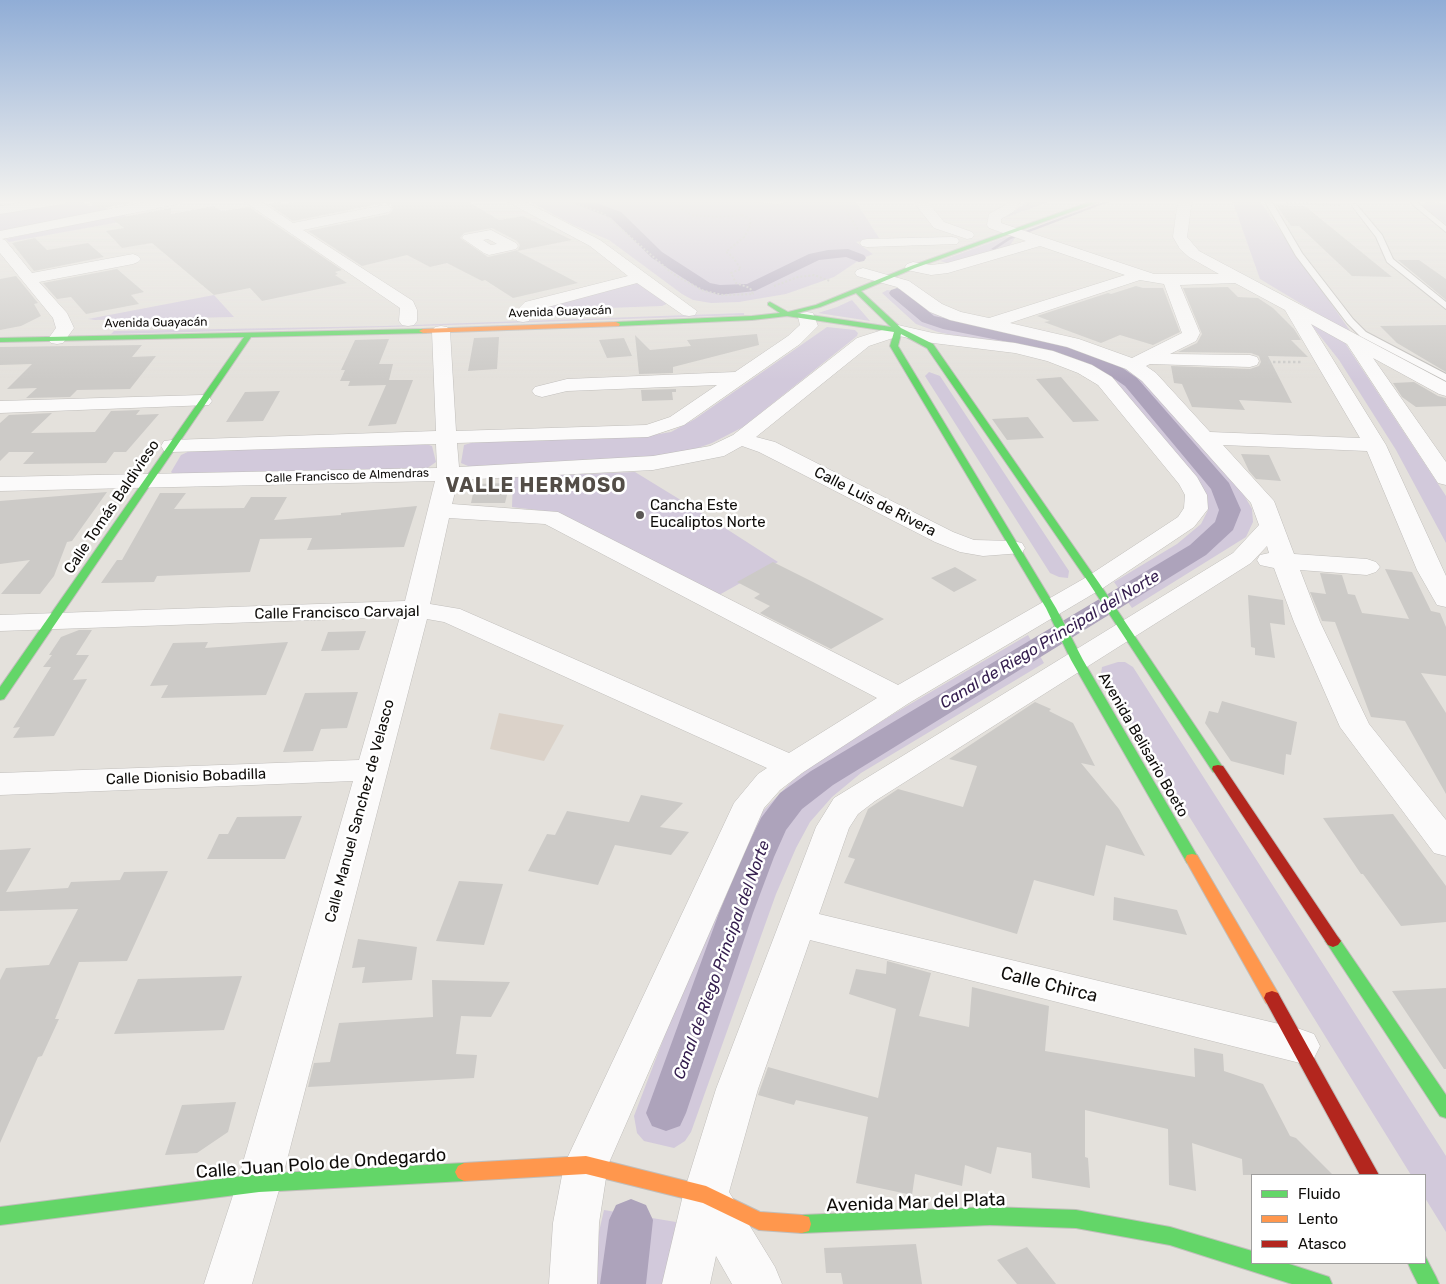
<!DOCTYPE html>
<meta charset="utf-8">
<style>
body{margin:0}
#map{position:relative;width:1446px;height:1284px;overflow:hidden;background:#e4e1dc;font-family:Rubik,sans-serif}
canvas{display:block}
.legend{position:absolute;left:1251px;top:1174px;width:175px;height:90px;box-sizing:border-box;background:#fff;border:1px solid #9f9e9d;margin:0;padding:6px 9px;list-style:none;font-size:15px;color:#0f0d0a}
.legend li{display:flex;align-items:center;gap:10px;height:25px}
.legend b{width:25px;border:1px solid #9f9e9d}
</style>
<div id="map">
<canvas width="1446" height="1284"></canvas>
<ul class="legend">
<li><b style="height:6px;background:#63d668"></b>Fluido</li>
<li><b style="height:6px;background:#ff974d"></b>Lento</li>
<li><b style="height:6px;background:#b3261e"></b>Atasco</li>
</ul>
</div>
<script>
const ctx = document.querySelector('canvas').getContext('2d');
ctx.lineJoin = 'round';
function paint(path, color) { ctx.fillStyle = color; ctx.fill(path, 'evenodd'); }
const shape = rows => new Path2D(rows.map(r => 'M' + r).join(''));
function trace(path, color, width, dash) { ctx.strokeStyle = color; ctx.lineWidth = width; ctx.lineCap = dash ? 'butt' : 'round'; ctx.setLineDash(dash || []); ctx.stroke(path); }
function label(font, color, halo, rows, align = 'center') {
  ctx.font = font + ' Rubik,sans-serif'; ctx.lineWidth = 5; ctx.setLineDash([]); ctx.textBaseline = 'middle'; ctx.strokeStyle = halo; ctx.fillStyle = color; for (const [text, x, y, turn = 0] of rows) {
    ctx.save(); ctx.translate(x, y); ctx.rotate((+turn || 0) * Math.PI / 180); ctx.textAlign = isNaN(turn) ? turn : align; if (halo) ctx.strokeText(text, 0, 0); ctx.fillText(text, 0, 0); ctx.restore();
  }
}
paint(shape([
 [499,713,564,725,544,761,490,749]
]), '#dbd2c9');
paint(shape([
 [72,200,79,200,89,206,100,204,109,210,0,233,0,212],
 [527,200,855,200,879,238,856,242,873,254,861,259,834,277,786,294,739,302,711,303,693,300,682,294,609,240,571,224],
 [1024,200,1055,200,1004,218,1023,205],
 [1232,200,1259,200,1353,335,1260,279],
 [1427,201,1446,204,1446,224,1422,206],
 [123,213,131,220,9,242,6,239],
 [1006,237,1015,238,1008,248,951,264,940,261],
 [637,283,641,284,669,303,662,306,554,310,547,309,544,306],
 [887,290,906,293,914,299,1072,347,1130,369,1147,381,1244,495,1252,509,1253,522,1246,537,1132,608,1114,582,1177,544,1201,524,1208,510,1206,494,1114,379,1087,364,938,332,916,324,882,293],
 [214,295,234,317,95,320,88,319],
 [852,300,870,321,818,313,837,307],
 [744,313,744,315,389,327,111,334,114,331,384,326],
 [1309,322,1345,343,1446,496,1446,543,1396,450,1339,360],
 [827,327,855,330,858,333,857,336,743,427,712,443,692,450,655,458,476,467,468,466,461,463,464,445,478,441,641,437,671,432,695,419],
 [929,372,940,376,1069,571,1068,578,1059,577,1050,573,925,376],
 [423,443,432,446,436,462,426,469,173,474,171,472,181,455,192,450],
 [635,472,697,510,778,562,719,595,553,512,512,507,513,477],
 [1028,635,1044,663,861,773,832,797,810,822,796,848,776,894,691,1132,685,1141,674,1148,644,1141,637,1133,634,1116,694,959,751,832,762,812,791,782,814,764,895,713],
 [1118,662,1125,662,1133,667,1446,1156,1446,1232,1425,1198,1425,1175,1411,1175,1101,674,1102,667],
 [604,1210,676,1222,670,1284,592,1284,593,1258]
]), '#d2c9db');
paint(shape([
 [1028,200,1032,200,1028,206,1026,206,1028,200],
 [1108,200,1114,200,1011,239,994,250,991,249,1009,237,1108,200]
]), '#ada3bb');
paint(shape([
 [571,200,589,200,621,212,662,252,710,283,720,285,747,284,809,254,828,250,848,249,864,255,866,258,864,261,859,262,846,257,819,260,755,291,719,295,700,289,652,258,611,218,572,203,571,200],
 [897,288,903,290,934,316,1063,343,1096,354,1121,367,1137,378,1229,483,1241,510,1233,530,1206,555,833,785,802,809,786,830,774,857,753,913,686,1113,680,1126,666,1131,652,1126,646,1113,719,913,742,857,761,818,780,793,811,771,1190,545,1215,522,1219,510,1211,489,1125,386,1109,375,1084,362,1053,351,943,329,922,322,891,296,889,293,891,290,897,288],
 [631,1199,646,1205,653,1220,646,1284,600,1284,609,1220,616,1205,631,1199]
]), '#ada3bb');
paint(shape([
 [88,200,143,200,99,209],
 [306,200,466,200,499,220,523,216,572,240,517,251,578,283,513,298,485,280,482,281,447,263,430,267,407,255,362,266,308,231,389,214,393,210,391,205,384,203,293,221,268,204,279,202,283,204],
 [492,228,517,241,520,245,518,250,488,257,460,238,464,233],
 [1276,205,1305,206,1392,277,1352,276,1299,226,1291,226],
 [213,206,221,211,249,207,342,270,335,272,338,274,335,275,347,283,262,301,250,288,214,295,152,243,122,248,106,231,124,228,112,219,171,208,171,214],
 [35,238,47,250,88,243,104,257,34,271,12,243],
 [1398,260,1419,260,1446,279,1446,300],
 [117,269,144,292,131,295,139,304,86,314,71,297,57,299,43,283],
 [16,276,38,303,34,304,41,316,21,326,0,330,0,279],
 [1136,286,1143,288,1163,288,1180,332,1153,345,1120,335,1101,343,1044,322,1050,321,1037,316,1108,293,1111,294],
 [1228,287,1238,297,1258,298,1273,308,1294,329,1301,340,1291,340,1308,357,1268,356,1292,403,1239,400,1245,410,1192,407,1182,384,1174,383,1171,366,1250,369,1259,366,1261,362,1259,356,1251,353,1178,352,1197,343,1202,334,1183,288],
 [1446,325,1446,372,1397,343,1380,326],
 [757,334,759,345,673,367,673,373,639,374,635,335,650,350,691,346,687,340],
 [499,337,497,369,468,371,474,338],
 [624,338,632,356,607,358,599,340],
 [389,339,379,364,393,364,389,380,413,380,396,424,368,426,386,385,348,386,350,381,340,381,345,370,341,370,355,340],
 [142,345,132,357,156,356,130,389,77,390,70,397,26,398,37,388,7,389,32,364,0,365,0,347],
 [1061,377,1099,421,1073,422,1036,379],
 [1414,382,1438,396,1446,398,1446,406,1416,407,1402,397,1393,383],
 [676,389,676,392,672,392,673,400,642,401,641,390],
 [280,391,263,421,226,422,245,392],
 [140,410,136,415,159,414,126,452,114,452,106,463,23,464,34,452,9,452,0,461,0,423,9,415,52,413,31,433,95,432,111,411],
 [1028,417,1044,438,1007,440,992,419],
 [1241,454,1269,455,1281,481,1256,479,1249,471],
 [510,483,505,503,471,503,475,484],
 [107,492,72,541,67,542,54,576,40,594,1,594,30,560,0,564,0,501],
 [160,493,186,493,174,509,244,508,251,497,287,497,274,520,341,515,341,513,417,506,404,547,307,550,312,538,260,539,250,572,157,576,154,582,101,583,117,560,122,560],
 [773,562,813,582,884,619,831,649,760,613,770,606,754,598,760,594,737,582],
 [955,567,977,580,954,592,931,578],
 [1385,569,1412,572,1431,611,1440,613,1446,627,1446,676,1421,673,1446,713,1446,794,1405,721,1371,717,1335,622,1322,621,1310,592,1326,594,1320,573,1342,575,1348,594,1355,595,1362,613,1409,619],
 [1248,595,1283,600,1285,625,1270,623,1275,658,1255,655,1255,648,1251,647],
 [79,630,92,630,76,655,89,655,73,680,87,679,54,736,13,738,20,727,13,728,51,667,43,667,52,655,49,655,61,637],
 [366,631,359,650,321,651,328,632],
 [208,642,205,648,288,642,266,695,161,698,168,685,150,686,173,643],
 [358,692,347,728,321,729,313,751,283,752,305,693],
 [1222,701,1297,722,1291,755,1286,754,1284,775,1231,761,1205,723,1209,711,1218,713],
 [1035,702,1051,709,1049,711,1073,723,1095,766,1081,763,1119,809,1145,856,1106,845,1094,896,1034,880,1017,934,844,883,855,859,848,857,868,809,898,789,963,807,977,766,949,759],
 [641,795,683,803,660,827,689,832,671,855,615,845,598,885,528,871,547,834,555,835,567,811,629,822],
 [1393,814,1446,886,1446,922,1401,926,1363,874,1361,874,1323,818],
 [302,816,285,859,207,859,219,834,228,834,237,817],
 [31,848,6,892,68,888,71,882,120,880,124,872,168,871,127,961,79,962,55,1019,59,1019,42,1056,38,1057,0,1143,0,980,6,968,49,965,78,909,0,911,0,850],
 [459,881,503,884,484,945,436,941],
 [1114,897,1177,910,1187,935,1113,920],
 [358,939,417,947,412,980,362,983,365,967,352,968],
 [887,961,931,973,919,1016,969,1027,972,987,1049,1006,1045,1051,1195,1077,1194,1048,1223,1054,1224,1071,1263,1084,1290,1136,1296,1138,1333,1175,1243,1175,1242,1159,1192,1143,1196,1191,1169,1185,1168,1129,1085,1110,1085,1157,1088,1158,1090,1188,1032,1178,1031,1153,997,1147,991,1174,965,1165,962,1186,915,1174,912,1195,856,1183,868,1117,796,1100,794,1105,758,1095,768,1067,878,1098,896,1009,849,994,856,969,886,974],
 [242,976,224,1030,114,1034,138,979],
 [432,980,510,982,491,1017,461,1016,456,1054,477,1055,474,1078,308,1087,314,1063,330,1062,339,1023,433,1017],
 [1446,988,1446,1069,1444,1069,1392,991],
 [236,1102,228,1132,197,1153,165,1155,182,1105],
 [916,1244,922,1284,843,1284,841,1273,826,1273,824,1248],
 [1027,1247,1056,1284,1017,1284,997,1260]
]), '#cccac7');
const lane = shape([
 [744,200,793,200,778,204,744,200],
 [1264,200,1271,200,1302,253,1353,319,1366,332,1446,374,1446,381,1360,336,1347,323,1296,256,1264,200],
 [1411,200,1417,200,1418,203,1446,226,1446,232,1413,205,1411,200],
 [1352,204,1356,204,1382,235,1393,259,1446,302,1446,309,1387,262,1376,237,1352,206,1352,204]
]);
const street = shape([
 [35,200,70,200,63,204,0,214,0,206,35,200],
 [154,200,186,200,179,204,2,239,5,240,32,273,133,254,138,256,141,259,138,262,133,264,39,282,67,313,74,328,63,343,57,344,51,343,48,339,56,328,53,318,0,253,0,231,154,200],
 [242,200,259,200,293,223,384,205,389,206,391,209,389,212,303,230,413,301,417,310,417,321,414,325,408,326,402,325,399,321,400,308,242,200],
 [504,200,522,200,600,240,697,311,695,315,689,316,683,315,637,283,537,310,533,312,529,321,523,322,517,321,514,317,517,310,525,302,628,276,590,246,504,200],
 [912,200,926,200,944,222,972,232,974,235,972,238,967,239,934,228,912,200],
 [1008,200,1022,200,1013,212,1001,219,1001,223,1154,274,1219,274,1189,257,1180,249,1173,237,1178,200,1192,200,1187,237,1199,251,1446,382,1446,396,1439,394,1373,358,1446,462,1446,485,1438,483,1347,344,1311,324,1386,445,1446,576,1446,607,1437,605,1417,570,1367,451,1223,445,1274,501,1294,554,1367,559,1376,562,1380,567,1376,572,1367,575,1300,570,1320,622,1369,724,1446,820,1446,856,1434,853,1340,727,1294,622,1274,568,1260,565,1257,560,1260,555,1269,553,1267,546,1251,563,875,801,858,814,849,828,819,914,1300,1029,1314,1034,1320,1046,1314,1058,1300,1063,810,940,758,1089,729,1192,775,1267,782,1284,732,1284,716,1256,710,1284,662,1284,683,1195,716,1089,816,827,834,798,1233,553,1259,525,1251,503,1142,381,1126,369,1067,347,950,320,930,312,897,287,857,276,855,273,857,270,863,268,909,281,942,304,961,312,989,318,1125,275,1040,246,948,273,931,275,907,270,905,267,907,264,913,262,931,265,947,263,1026,241,989,228,987,225,989,214,1003,206,1008,200],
 [1140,280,1164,284,1182,333,1132,358,1079,339,1010,323,1140,280],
 [1235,283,1285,310,1360,438,1210,432,1156,373,1146,366,1150,364,1250,367,1257,365,1259,361,1257,357,1250,355,1170,354,1196,341,1200,333,1180,285,1235,283],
 [491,230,516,243,518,246,516,249,489,255,484,253,462,238,464,235,491,230],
 [488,239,492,241,497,244,491,245,483,240,488,239],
 [952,237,957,238,959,241,957,244,867,247,862,246,860,243,862,240,867,239,952,237],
 [807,312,813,313,818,326,800,344,684,425,648,437,457,443,459,467,653,456,710,446,733,435,857,338,898,325,933,333,1015,343,1053,351,1092,365,1112,377,1197,477,1207,495,1208,509,1194,527,1103,588,909,703,802,773,780,790,764,808,608,1165,599,1223,597,1284,549,1284,553,1223,564,1165,734,803,758,774,767,768,444,622,427,619,281,1183,252,1284,204,1284,237,1183,353,781,0,795,0,773,359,760,400,617,0,631,0,615,405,601,435,481,0,491,0,477,437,468,436,444,172,452,164,451,161,446,164,441,172,440,436,431,432,331,435,327,441,326,447,327,450,331,456,431,646,425,670,417,717,385,567,391,542,397,535,395,532,391,535,387,567,379,735,372,788,336,800,325,798,317,801,313,807,312],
 [899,336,933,343,1015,353,1047,361,1078,373,1098,385,1179,484,1185,495,1184,508,1178,517,1085,578,898,685,558,512,452,504,458,480,653,470,724,456,742,446,759,452,935,542,960,552,983,556,1022,553,1025,548,1022,543,1013,541,974,540,953,532,775,442,756,437,869,346,899,336],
 [449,518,545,524,877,698,789,753,460,609,430,604,449,518],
 [202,395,209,397,212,401,209,405,0,413,0,401,202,395]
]);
const fast = shape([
 [1095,200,1104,200,915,268,861,291,901,328,933,344,1099,583,1224,769,1223,772,1218,773,1213,772,1089,583,927,348,901,334,898,346,1056,608,1083,660,1199,859,1197,863,1192,864,1187,863,1071,660,1046,608,890,346,894,332,787,316,752,320,616,326,612,324,616,322,752,316,780,313,768,305,768,303,770,302,788,312,816,305,911,266,1095,200],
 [856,293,891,327,797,313,820,307,856,293],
 [423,329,427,331,426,333,251,337,4,699,0,700,0,687,244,337,0,342,0,338,423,329],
 [1333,935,1338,937,1446,1095,1446,1118,1440,1116,1328,945,1325,941,1328,937,1333,935],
 [464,1163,470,1166,473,1172,470,1178,464,1181,259,1192,0,1225,0,1207,259,1174,464,1163],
 [990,1207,1076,1210,1170,1227,1252,1251,1252,1263,1286,1263,1329,1277,1332,1284,1292,1284,1170,1245,1076,1228,990,1225,802,1233,795,1231,793,1224,795,1217,802,1215,990,1207],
 [1425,1256,1436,1277,1439,1284,1418,1284,1411,1270,1408,1263,1425,1263,1425,1256]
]);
const slow = shape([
 [616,322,620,324,619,326,423,333,419,331,423,329,616,322],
 [1192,854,1197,855,1278,993,1280,998,1278,1003,1272,1005,1266,1003,1185,859,1187,855,1192,854],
 [586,1156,706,1186,760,1212,802,1215,809,1217,811,1224,809,1231,802,1233,759,1230,703,1203,586,1174,464,1181,458,1178,455,1172,458,1166,464,1163,586,1156]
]);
const jam = shape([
 [1218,765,1223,766,1338,937,1341,941,1338,945,1333,947,1328,945,1212,769,1213,766,1218,765],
 [1272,991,1278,993,1379,1175,1360,1175,1264,998,1266,993,1272,991]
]);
trace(lane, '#c0bebb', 2);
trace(street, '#c0bebb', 1);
trace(fast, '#c0bebb', 2);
trace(slow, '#c0bebb', 2);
trace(jam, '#c0bebb', 2);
trace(shape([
 [567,200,604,214,673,274,704,291,723,295,754,294],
 [668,200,692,215,718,217,742,215],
 [840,200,858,230],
 [1286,203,1340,205],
 [742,215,750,219,750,226,744,237,726,252,732,256,741,269,731,273,736,283,750,288,753,294],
 [774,286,798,277,814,275,830,281]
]), '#cccbc9', 2, [2, 2]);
trace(shape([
 [1268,362,1302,362]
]), '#cccbc9', 2.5, [2.5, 2.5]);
trace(shape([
 [973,679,983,685]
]), '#cccbc9', 3, [4, 4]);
trace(shape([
 [981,683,989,688]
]), '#cccbc9', 4, [4.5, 4.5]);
paint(lane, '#fbfafa');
paint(street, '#fbfafa');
paint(fast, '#63d668');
paint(slow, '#ff974d');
paint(jam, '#b3261e');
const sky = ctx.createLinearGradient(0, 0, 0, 380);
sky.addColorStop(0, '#90add6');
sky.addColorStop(0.53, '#f3f2ef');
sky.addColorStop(1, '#f3f2ef00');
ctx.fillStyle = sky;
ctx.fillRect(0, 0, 1446, 380);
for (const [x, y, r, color] of [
 [640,515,5,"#5a5754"]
]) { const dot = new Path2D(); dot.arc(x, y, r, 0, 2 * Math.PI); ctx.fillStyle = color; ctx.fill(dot); trace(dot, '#fff', 2); }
label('12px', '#0f0d0a', '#fff', [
 ["Avenida Guayacán",560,312,-2],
 ["Avenida Guayacán",156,323,-1],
 ["Calle Francisco de Almendras",347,476,-2]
]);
label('15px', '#0f0d0a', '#fff', [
 ["Calle Luis de Rivera",875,502,27],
 ["Calle Tomás Baldivieso",112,507,-56],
 ["Calle Francisco Carvajal",337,613,-1],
 ["Avenida Belisario Boeto",1143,745,60],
 ["Calle Dionisio Bobadilla",186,777,-2],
 ["Calle Manuel Sanchez de Velasco",360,811,-75]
]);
label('15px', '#0f0d0a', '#fff', [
 ["Cancha Este",650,506],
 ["Eucaliptos Norte",650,523]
], 'left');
label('italic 16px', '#331c4d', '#fff', [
 ["Canal de Riego Principal del Norte",1050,640,-31],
 ["Canal de Riego Principal del Norte",722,960,-70]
]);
label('18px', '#0f0d0a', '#fff', [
 ["Calle Chirca",1049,985,14],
 ["Calle Juan Polo de Ondegardo",321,1164,-4],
 ["Avenida Mar del Plata",916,1203,-2]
]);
ctx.letterSpacing = '1px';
label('bold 20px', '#534d47', '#fff', [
 ["VALLE HERMOSO",536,486]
]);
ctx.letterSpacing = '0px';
</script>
